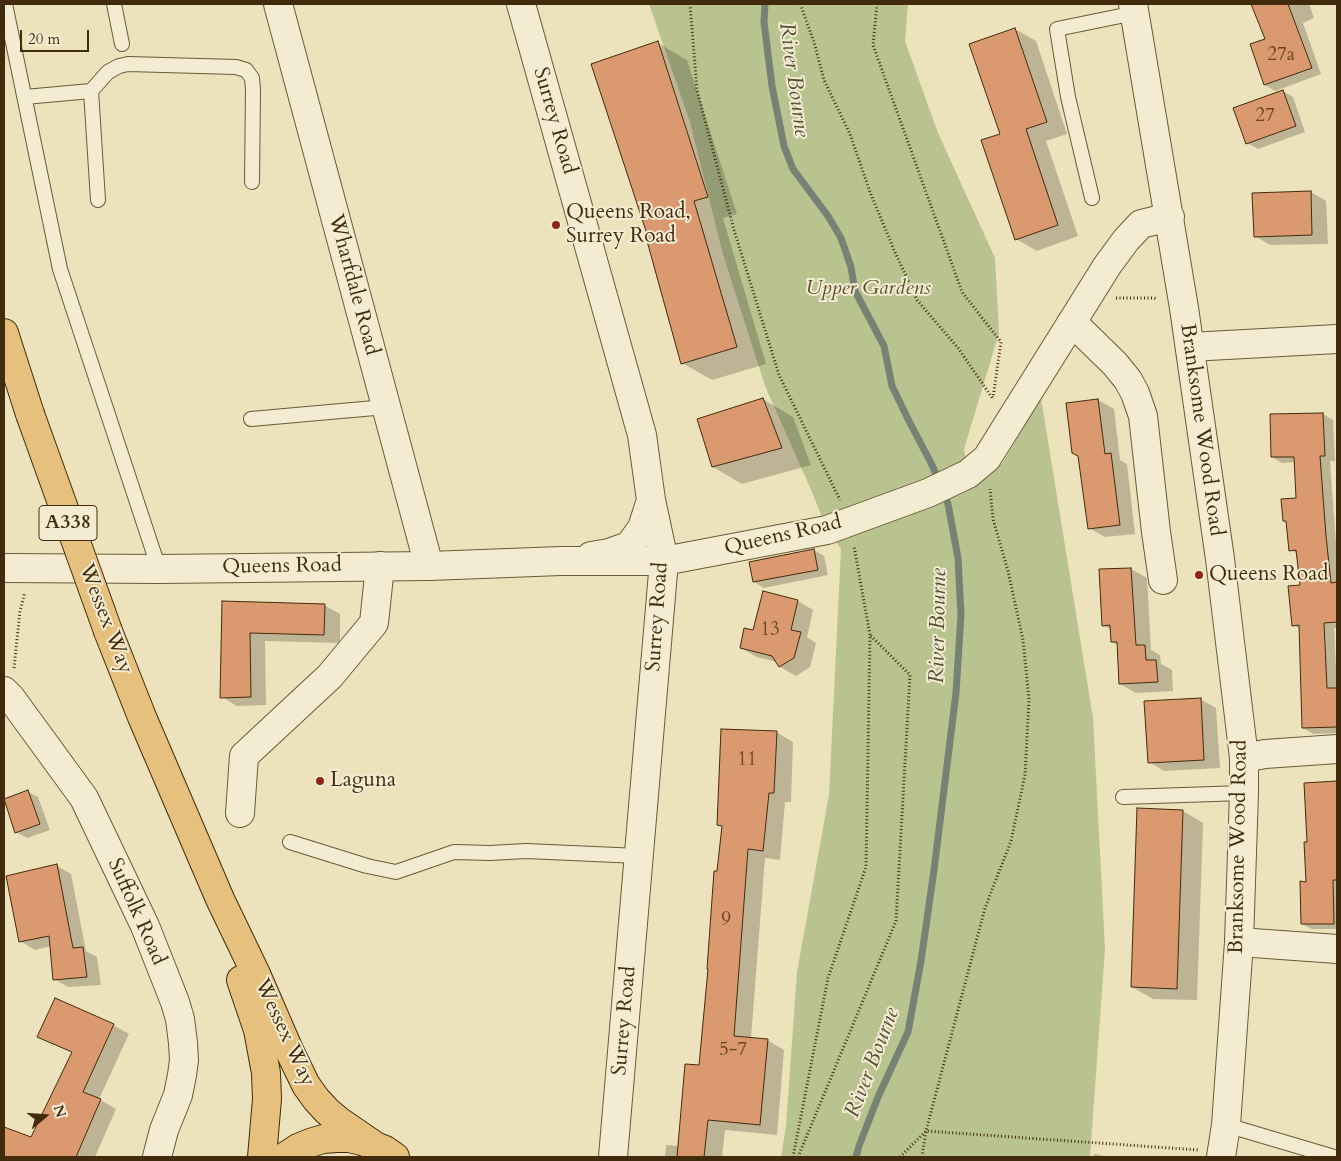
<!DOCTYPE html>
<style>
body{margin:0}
#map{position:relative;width:1341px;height:1161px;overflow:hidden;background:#ece2bb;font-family:Cardo,serif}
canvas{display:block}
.frame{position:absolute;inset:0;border:5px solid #412b0c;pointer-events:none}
.north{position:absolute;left:20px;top:1091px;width:50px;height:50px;-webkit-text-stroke:4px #f3ecd3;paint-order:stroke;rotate:72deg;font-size:14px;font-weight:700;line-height:20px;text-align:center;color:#412b0c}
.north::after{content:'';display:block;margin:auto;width:18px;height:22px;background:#412b0c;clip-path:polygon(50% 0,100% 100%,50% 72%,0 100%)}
.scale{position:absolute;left:20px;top:30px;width:69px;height:22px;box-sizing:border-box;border:2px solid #412b0c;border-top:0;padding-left:6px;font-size:15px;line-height:18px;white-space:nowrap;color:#412b0c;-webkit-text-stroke:4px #f3ecd3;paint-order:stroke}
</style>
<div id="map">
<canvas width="1341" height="1161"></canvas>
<div class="frame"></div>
<div class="north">N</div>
<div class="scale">20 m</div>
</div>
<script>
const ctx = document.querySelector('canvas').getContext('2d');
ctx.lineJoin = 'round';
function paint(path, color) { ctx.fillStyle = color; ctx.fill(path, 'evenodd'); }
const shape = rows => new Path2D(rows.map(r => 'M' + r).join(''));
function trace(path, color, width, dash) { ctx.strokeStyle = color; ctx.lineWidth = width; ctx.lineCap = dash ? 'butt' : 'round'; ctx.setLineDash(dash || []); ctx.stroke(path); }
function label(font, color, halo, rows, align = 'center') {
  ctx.font = font + ' Cardo,serif'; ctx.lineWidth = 4; ctx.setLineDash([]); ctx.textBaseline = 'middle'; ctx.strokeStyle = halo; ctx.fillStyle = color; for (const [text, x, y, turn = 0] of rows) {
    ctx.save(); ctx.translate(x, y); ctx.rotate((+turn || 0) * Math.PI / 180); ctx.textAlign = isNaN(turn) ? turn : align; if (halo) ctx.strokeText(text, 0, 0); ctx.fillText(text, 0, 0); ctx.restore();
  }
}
paint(shape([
 [649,4,908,4,905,41,938,133,995,258,999,333,964,449,968,473,1002,464,1041,398,1093,718,1105,949,1090,1157,781,1157,786,1126,797,972,829,795,841,549,827,530,812,492,765,386,722,251,690,122]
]), '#b9c390');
paint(shape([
 [1253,4,1309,4,1314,18,1303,23,1321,74,1275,91,1265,85,1251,45,1266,40],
 [1015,29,1036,41,1067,134,1046,141,1078,236,1037,251,1016,239,1001,134],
 [658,43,687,60,737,214,723,218,766,364,712,380,682,363,651,241],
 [1283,91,1293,97,1305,132,1258,149,1247,143],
 [1311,192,1326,201,1328,244,1270,245,1255,236],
 [763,399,793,417,811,465,742,484,713,467],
 [1098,400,1114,409,1120,460,1127,464,1135,534,1105,537,1089,528],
 [1323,414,1333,420,1335,461,1330,461,1337,557,1337,628,1334,628,1337,689,1337,733,1313,734,1303,728,1300,629,1293,625,1301,587,1298,554,1291,550,1287,522,1284,520,1298,499,1296,462,1282,463,1272,457,1271,415],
 [814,550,824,556,828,575,764,588,754,582],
 [1131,569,1147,578,1151,650,1160,655,1161,664,1172,670,1173,691,1136,693,1120,684,1118,645,1112,642,1111,630,1103,625,1100,570],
 [764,593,798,601,813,610,807,637,816,643,810,667,796,676,780,667,777,662,757,657,741,648,754,632],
 [223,603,324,605,340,614,340,643,265,641,266,705,237,706,222,697],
 [1200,699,1216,708,1220,768,1164,771,1149,762],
 [776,732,793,742,791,802,785,802,780,860,765,858,751,1038,767,1040,784,1050,777,1135,725,1130,722,1157,665,1157,666,1145,679,1146,700,1066,723,828,718,824],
 [1337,782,1337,929,1312,929,1302,924,1307,883,1308,843,1305,784],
 [28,792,38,797,50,830,27,838,16,832],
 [1183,811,1203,823,1197,1000,1153,999,1132,987],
 [57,866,71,874,86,951,97,957,101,985,68,987,54,979,51,946,35,950,20,941],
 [113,1025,129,1034,99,1099,116,1109,95,1157,4,1157,4,1135,6,1129,32,1139,79,1054,53,1043,53,1045,38,1036],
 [1094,1154,1110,1157,1093,1157]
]), '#0003');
trace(shape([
 [765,4,764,22,772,86,784,146,793,169,828,216,841,238,851,267,855,291,884,346,892,386,909,421,931,463,939,481],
 [856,1157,859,1146,878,1097,908,1032,921,961,934,870,956,693,961,615,958,558,948,504,943,491]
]), '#788274', 7);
const building = shape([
 [1251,4,1288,4,1312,68,1264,85,1250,44,1265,39,1251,4],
 [1015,28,1047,122,1026,129,1058,225,1015,240,981,140,1000,134,969,44,1015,28],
 [658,41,708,197,694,201,737,347,681,364,647,241,649,240,591,64,658,41],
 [1283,90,1296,126,1246,144,1233,108,1283,90],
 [1311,191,1312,235,1254,237,1252,193,1311,191],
 [763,398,782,448,712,467,697,419,763,398],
 [1098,399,1105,454,1111,453,1120,525,1088,529,1078,456,1072,453,1066,403,1098,399],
 [1323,413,1325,456,1320,456,1326,536,1331,583,1337,582,1337,622,1324,623,1327,688,1337,688,1337,727,1302,728,1299,625,1292,626,1288,586,1300,585,1296,550,1289,551,1286,521,1283,521,1281,499,1296,498,1294,457,1271,457,1270,414,1323,413],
 [814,549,818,570,753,582,749,562,814,549],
 [1131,568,1136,645,1145,645,1146,660,1156,660,1158,682,1119,684,1117,642,1111,642,1110,625,1102,626,1099,569,1131,568],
 [763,591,798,600,791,630,801,632,794,658,779,667,772,656,740,648,744,628,753,630,763,591],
 [222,601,325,604,324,635,250,633,251,697,220,698,222,601],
 [1201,698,1204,760,1148,763,1144,701,1201,698],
 [721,729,777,731,774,793,769,793,763,851,748,849,734,1036,768,1039,760,1125,708,1120,704,1157,677,1157,685,1064,699,1065,708,969,707,969,714,871,717,871,722,826,717,825,721,729],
 [1337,781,1337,880,1333,880,1334,924,1301,924,1300,881,1306,882,1304,842,1307,842,1304,783,1337,781],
 [28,790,40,824,15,833,4,799,28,790],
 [1137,808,1183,810,1177,989,1131,987,1137,808],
 [57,864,73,948,83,947,87,977,53,980,49,936,19,942,6,876,57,864],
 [55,998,114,1024,83,1092,101,1099,76,1157,4,1157,4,1127,31,1137,72,1052,37,1037,55,998]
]);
paint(building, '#db996f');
trace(building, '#412b0c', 1);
const service = shape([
 [5,4,60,269,159,569],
 [114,4,122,44],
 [91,91,108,72,119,66,128,64,236,67,246,70,252,78,253,90,252,182],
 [25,97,91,91,98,200],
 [1092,198,1068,97,1057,29,1135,13],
 [251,419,386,407],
 [1123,797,1244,793],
 [290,842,367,866,396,872,454,852,490,853,526,851,639,856],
 [1226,1125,1334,1157]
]);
const minor = shape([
 [278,4,429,566],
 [521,4,642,435,651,500,664,561,613,1157],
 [1072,322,1115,364,1128,380,1135,393,1143,416,1156,532,1163,580],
 [1190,347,1337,339],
 [591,556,609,553,629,546,642,528,651,500],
 [4,691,11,698,84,798,145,926,175,1002,180,1019,183,1043,184,1060,182,1075,178,1095,164,1130,157,1157],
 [1244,758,1265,754,1337,749],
 [240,813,244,756,330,676,374,623,380,566],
 [1239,942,1337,949]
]);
const tertiary = shape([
 [1133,4,1184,308,1220,559,1244,758,1244,793,1239,942,1226,1125,1221,1157],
 [4,568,159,569,429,566,561,561,664,561,827,530,928,493,968,474,987,458,1107,266,1126,240,1141,224,1170,217]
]);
const trunk = shape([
 [4,333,30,414],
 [108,631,142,717,220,899,256,974,289,1050,306,1085,316,1099,327,1111,339,1121,374,1145],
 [241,980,258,1030,266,1073,267,1099,262,1157],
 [284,1157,298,1148,310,1143,323,1139,336,1138,349,1138,362,1141,385,1150,395,1157]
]);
trace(service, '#6c5938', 16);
trace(minor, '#6c5938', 30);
trace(tertiary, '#6c5938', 30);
trace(trunk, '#412b0c', 30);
trace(shape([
 [690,4,697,90,734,230,779,375,840,500],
 [801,4,802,9,814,42,824,80,850,134,870,192,894,250,917,300,958,348,993,399],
 [877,4,873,45,962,292,1001,342,993,398],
 [1116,298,1154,298,1157,299],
 [14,668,20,611,25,592],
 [793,1157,828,978,866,867,870,635,854,546],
 [798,1157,896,921,910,675,870,635],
 [900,1157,926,1131,1199,1150],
 [922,1157,926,1131,985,908,1011,841,1025,775,1029,699,1023,640,1008,571,993,519,990,489]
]), '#412b0c', 3, [1, 2.5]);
trace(service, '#f3ecd3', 14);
trace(minor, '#f3ecd3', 28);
trace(tertiary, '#f3ecd3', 28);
trace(trunk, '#e6c17e', 28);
const trunkBridge = shape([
 [30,414,108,631]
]);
trace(trunkBridge, '#412b0c', 30, []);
trace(trunkBridge, '#e6c17e', 28);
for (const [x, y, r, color] of [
 [556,225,5,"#8f2418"],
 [1199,575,5,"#8f2418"],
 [320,781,5,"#8f2418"]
]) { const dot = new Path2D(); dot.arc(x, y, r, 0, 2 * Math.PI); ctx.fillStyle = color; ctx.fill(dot); trace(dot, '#f3ecd3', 2); }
label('19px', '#684625', null, [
 ["27a",1281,56],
 ["27",1265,117],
 ["13",770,631],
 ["11",747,761],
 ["9",726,921],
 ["5-7",733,1051]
]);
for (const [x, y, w] of [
 [68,523,58]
]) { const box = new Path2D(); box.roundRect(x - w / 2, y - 17.5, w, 35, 4); ctx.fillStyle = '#f3ecd3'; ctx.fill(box); trace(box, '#412b0c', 1); }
label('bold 20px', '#412b0c', null, [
 ["A338",68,523]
]);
label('21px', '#412b0c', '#f3ecd3', [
 ["Surrey Road",554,121,74],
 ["Wharfdale Road",353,285,75],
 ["Branksome Wood Road",1201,430,82],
 ["Queens Road",783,536,-13],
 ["Queens Road",282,567,-1],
 ["Surrey Road",658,617,-86],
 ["Wessex Way",105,619,69],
 ["Branksome Wood Road",1239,847,-89],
 ["Suffolk Road",136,912,66],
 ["Surrey Road",625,1021,-85],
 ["Wessex Way",284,1033,65]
]);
label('21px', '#412b0c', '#f3ecd3', [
 ["Queens Road,",566,213],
 ["Surrey Road",566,237],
 ["Queens Road",1209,575],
 ["Laguna",330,781]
], 'left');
label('italic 21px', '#5f512d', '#f3ecd3', [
 ["Upper Gardens",868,289]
]);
label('italic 22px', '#584f37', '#f3ecd3', [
 ["River Bourne",793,80,82],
 ["River Bourne",939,626,-89],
 ["River Bourne",873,1063,-69]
]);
</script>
